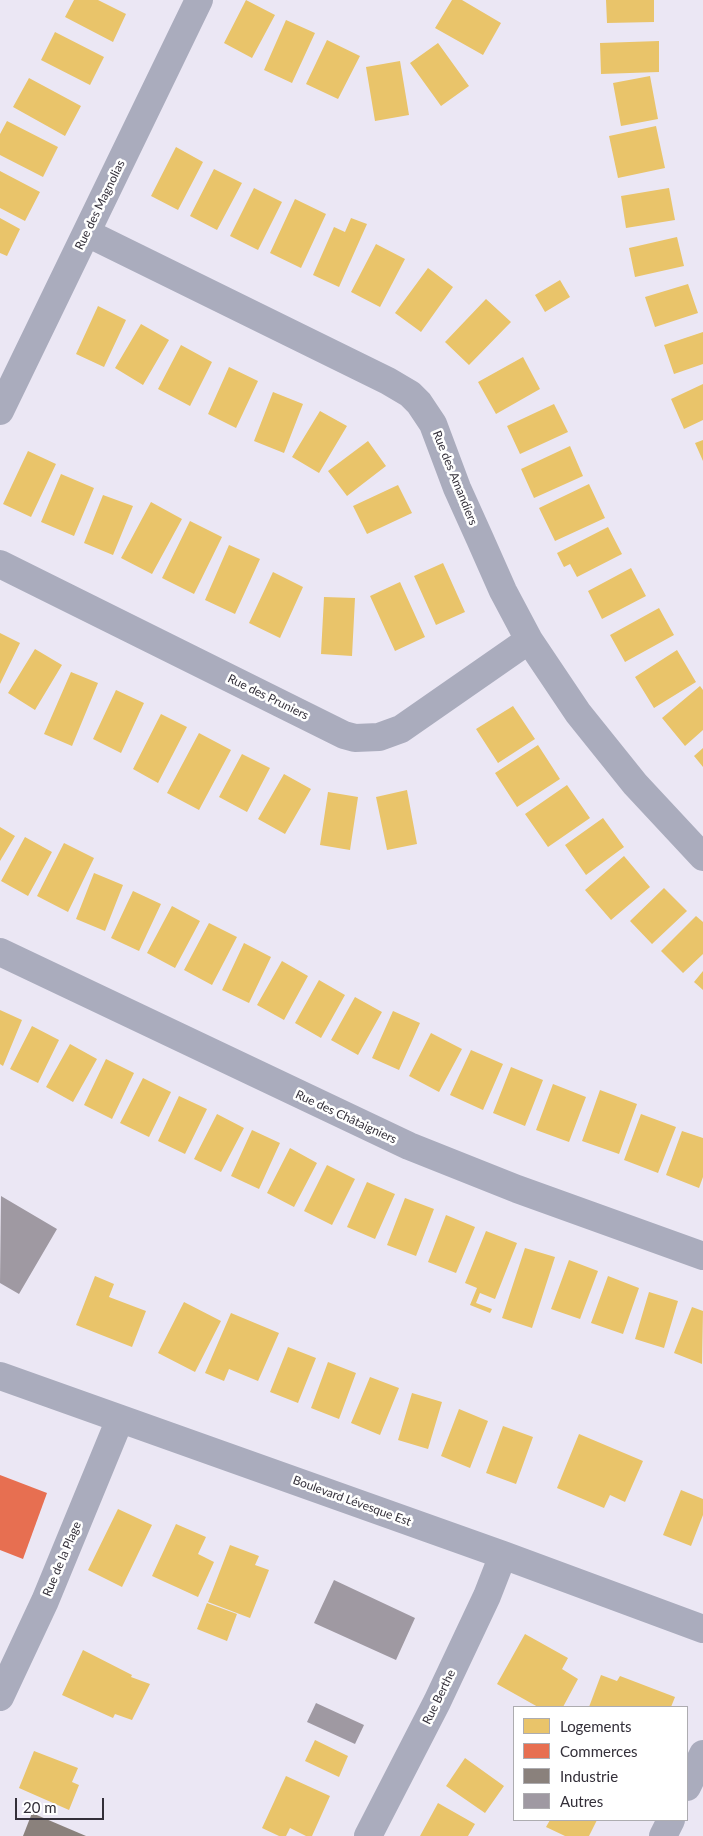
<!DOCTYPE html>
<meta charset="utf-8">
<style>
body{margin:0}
#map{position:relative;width:703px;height:1836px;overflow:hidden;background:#ebe7f4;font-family:Lato,sans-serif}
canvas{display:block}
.legend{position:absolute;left:513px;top:1706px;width:175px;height:115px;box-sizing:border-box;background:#fff;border:1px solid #adacb0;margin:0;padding:6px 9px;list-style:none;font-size:15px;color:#332f39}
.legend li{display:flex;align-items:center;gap:10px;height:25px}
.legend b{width:25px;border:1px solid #adacb0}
.scale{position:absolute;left:15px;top:1798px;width:89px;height:22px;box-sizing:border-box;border:2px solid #332f39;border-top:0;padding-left:6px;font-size:15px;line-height:18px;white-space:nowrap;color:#332f39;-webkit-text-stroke:4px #fff;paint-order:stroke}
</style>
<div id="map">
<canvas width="703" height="1836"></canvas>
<ul class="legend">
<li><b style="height:14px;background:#e9c46a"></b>Logements</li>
<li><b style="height:14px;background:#e76f51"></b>Commerces</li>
<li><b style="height:14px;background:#8a817c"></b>Industrie</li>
<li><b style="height:14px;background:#9f99a2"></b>Autres</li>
</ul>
<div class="scale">20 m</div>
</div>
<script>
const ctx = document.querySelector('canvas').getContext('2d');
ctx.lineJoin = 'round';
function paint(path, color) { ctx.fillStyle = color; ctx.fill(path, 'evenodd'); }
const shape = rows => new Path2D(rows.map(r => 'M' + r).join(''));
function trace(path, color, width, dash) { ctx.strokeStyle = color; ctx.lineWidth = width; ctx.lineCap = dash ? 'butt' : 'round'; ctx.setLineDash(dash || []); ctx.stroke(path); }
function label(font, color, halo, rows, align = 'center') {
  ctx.font = font + ' Lato,sans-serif'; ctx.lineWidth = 5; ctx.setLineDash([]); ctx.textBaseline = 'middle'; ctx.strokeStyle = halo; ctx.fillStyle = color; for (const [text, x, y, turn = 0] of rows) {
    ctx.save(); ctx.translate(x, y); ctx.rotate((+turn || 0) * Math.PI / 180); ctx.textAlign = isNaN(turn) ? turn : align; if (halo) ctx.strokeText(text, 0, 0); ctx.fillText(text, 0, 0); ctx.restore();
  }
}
paint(shape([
 [74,0,98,0,126,14,113,42,65,17],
 [246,0,275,15,252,58,224,43],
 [452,0,462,0,501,23,483,55,435,28],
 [606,0,654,0,654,22,607,23],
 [286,20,315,33,292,83,264,70],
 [55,32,104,57,90,85,41,60],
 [327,40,360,56,338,99,306,84],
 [659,41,659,72,601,74,600,43],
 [438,43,469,86,441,106,410,63],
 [400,61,409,115,375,121,366,67],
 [650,76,658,119,621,126,613,83],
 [29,78,81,106,65,136,13,107],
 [7,121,58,147,43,177,0,155,0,134],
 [656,126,665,168,618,178,609,136],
 [176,147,203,162,178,210,151,196],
 [214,169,242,183,217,230,190,216],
 [0,171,40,192,25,221,0,208],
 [254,188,282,202,258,250,230,236],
 [669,188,675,220,626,228,621,196],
 [295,199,326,214,301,268,270,253],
 [0,218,20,229,7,256,0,253],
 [351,218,367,224,339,287,313,275,334,227,345,232],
 [677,237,684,266,635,277,629,248],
 [376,244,405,259,380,307,351,292],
 [428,268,453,287,421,332,395,313],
 [560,280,570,297,545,312,535,295],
 [688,284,698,313,655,327,645,297],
 [486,299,511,322,469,365,445,342],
 [98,306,126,320,104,367,76,354],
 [141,324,169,340,143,385,115,368],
 [703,332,703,364,674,374,664,345],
 [181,345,212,362,190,406,158,389],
 [523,357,540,389,496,414,478,382],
 [229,367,258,381,236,428,208,414],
 [703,384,703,420,684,429,671,399],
 [273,392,303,404,284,453,254,441],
 [554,404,568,432,520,454,507,426],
 [320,411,347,426,319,473,292,457],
 [703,440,703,461,695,443],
 [368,441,386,466,347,496,328,471],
 [570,446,583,476,534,498,521,469],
 [28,451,56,464,31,517,3,504],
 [61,474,94,488,74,536,41,522],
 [589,484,605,518,555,541,539,508],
 [398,485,412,513,367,534,353,506],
 [103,495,133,506,113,555,84,543],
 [151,502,182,519,152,574,121,558],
 [190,521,222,537,194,594,162,578],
 [608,527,622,554,577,577,570,564,564,567,557,553],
 [229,545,260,559,235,614,205,600],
 [443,563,465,612,436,625,414,576],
 [631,568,646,596,602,619,588,591],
 [273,572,303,587,280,638,249,623],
 [400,582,425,637,395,651,370,596],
 [324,597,355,598,352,656,321,654],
 [659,608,674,635,625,662,610,635],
 [0,633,20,643,0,684],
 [35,649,62,665,35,710,8,693],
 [677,650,696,682,654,708,635,677],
 [71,672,98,683,72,746,44,734],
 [700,686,703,690,703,730,685,746,662,718],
 [116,690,144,703,121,753,93,739],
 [513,706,535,739,498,763,476,729],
 [161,714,187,727,158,783,133,769],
 [199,733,231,750,199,810,167,793],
 [538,745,560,779,517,807,495,773],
 [703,748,703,767,694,756],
 [242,754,270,768,247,812,219,797],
 [284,774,311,789,285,834,258,819],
 [567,785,590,818,548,847,525,814],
 [407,790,417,844,387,850,376,797],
 [328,792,358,797,350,850,320,845],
 [603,818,624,847,586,875,565,845],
 [0,827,15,836,0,861],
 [25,837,52,852,28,896,1,881],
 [64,843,94,858,68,912,37,896],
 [624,856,650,887,611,920,585,890],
 [94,873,123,885,105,931,76,919],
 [664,888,687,911,652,944,630,921],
 [133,891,161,904,139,951,111,938],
 [172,906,200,921,175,968,147,953],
 [696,916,703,922,703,954,683,973,661,951],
 [209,923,237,937,212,985,184,970],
 [244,943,271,957,249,1003,222,990],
 [282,961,308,976,284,1020,257,1005],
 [703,971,703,990,694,982],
 [319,980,345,995,321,1038,295,1023],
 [355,997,382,1012,358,1055,331,1040],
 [0,1010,22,1020,3,1066,0,1064],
 [393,1011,420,1023,399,1070,372,1058],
 [32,1026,59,1040,38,1083,10,1069],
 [431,1033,462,1049,439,1092,409,1076],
 [70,1044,97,1059,73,1102,46,1087],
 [471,1050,503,1064,483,1110,450,1095],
 [106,1059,134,1073,112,1119,84,1105],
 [511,1067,543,1080,525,1126,493,1113],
 [143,1078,171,1092,149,1137,120,1123],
 [553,1084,586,1097,569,1142,536,1130],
 [600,1090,637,1104,619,1154,582,1141],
 [179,1096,207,1109,185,1154,158,1141],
 [217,1114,244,1128,221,1172,194,1159],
 [641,1114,676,1127,658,1173,624,1160],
 [252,1130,280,1143,259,1189,231,1176],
 [682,1131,703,1138,703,1177,699,1188,666,1175],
 [290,1148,317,1163,294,1207,267,1193],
 [327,1165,355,1179,332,1225,304,1211],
 [367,1182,395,1194,375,1239,347,1227],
 [405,1198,434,1209,416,1256,387,1245],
 [446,1215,475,1227,456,1273,428,1262],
 [486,1231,517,1243,495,1299,480,1293,476,1303,492,1309,490,1313,470,1305,477,1288,465,1283],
 [525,1248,555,1257,532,1328,502,1318],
 [569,1260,598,1271,580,1319,551,1309],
 [95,1276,114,1284,109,1297,146,1311,132,1347,76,1325],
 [608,1276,639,1288,623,1334,591,1323],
 [649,1292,678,1301,664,1348,635,1339],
 [184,1302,221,1321,195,1372,158,1353],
 [692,1307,703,1311,702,1364,674,1353],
 [231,1313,279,1333,258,1381,229,1369,224,1381,205,1373],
 [288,1347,316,1358,298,1403,270,1392],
 [328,1362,356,1373,339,1419,311,1408],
 [370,1377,399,1388,380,1435,351,1423],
 [412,1393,442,1402,428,1449,398,1440],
 [459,1409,488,1421,470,1468,441,1456],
 [503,1426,533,1437,516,1484,486,1473],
 [579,1434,643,1461,625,1502,610,1495,604,1508,557,1488],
 [681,1490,703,1499,703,1515,691,1546,663,1535],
 [118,1509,152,1525,122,1587,88,1570],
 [176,1524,206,1537,198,1554,214,1562,198,1597,152,1576],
 [230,1545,259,1556,255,1565,269,1570,250,1618,208,1602],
 [207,1603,237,1614,227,1641,197,1629],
 [525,1634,568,1658,562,1669,578,1679,563,1707,538,1707,497,1684],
 [83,1650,132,1675,131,1677,150,1684,132,1720,115,1714,113,1718,62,1695],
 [601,1675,617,1681,620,1676,675,1697,671,1707,589,1707],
 [315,1740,348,1756,339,1777,305,1761],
 [34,1751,78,1768,72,1782,79,1785,69,1810,19,1788],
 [465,1758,504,1786,485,1813,446,1786],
 [286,1776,330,1796,312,1836,306,1836,290,1828,286,1836,279,1836,262,1828],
 [438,1803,475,1824,468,1836,420,1836],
 [550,1820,597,1820,589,1836,565,1836,546,1827]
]), '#e9c46a');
paint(shape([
 [0,1475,47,1493,23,1559,0,1550]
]), '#e76f51');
paint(shape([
 [32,1813,86,1836,23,1836]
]), '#8a817c');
paint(shape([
 [1,1196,57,1229,19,1294,0,1283],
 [334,1580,415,1618,396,1660,314,1623],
 [316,1703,364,1725,355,1744,307,1722]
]), '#9f99a2');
trace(shape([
 [87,233,388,381,410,394,419,403,433,424,457,488,480,539,503,591,529,640,578,713,635,784,703,857],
 [0,411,199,0],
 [0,564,344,735,355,738,379,737,401,729,529,640],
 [0,952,409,1146,517,1189,703,1256],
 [0,1376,503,1555,703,1629],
 [0,1697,45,1601,120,1419],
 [687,1787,703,1754],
 [368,1836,437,1702,487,1596,503,1555],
 [663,1836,671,1820]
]), '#aaacbd', 28);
label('12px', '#332f39', '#fff', [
 ["Rue des Magnolias",100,205,-64],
 ["Rue des Amandiers",455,478,68],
 ["Rue des Pruniers",268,697,26],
 ["Rue des Châtaigniers",346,1117,25],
 ["Boulevard Lévesque Est",352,1501,20],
 ["Rue de la Plage",62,1559,-67],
 ["Rue Berthe",439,1697,-64]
]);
</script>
